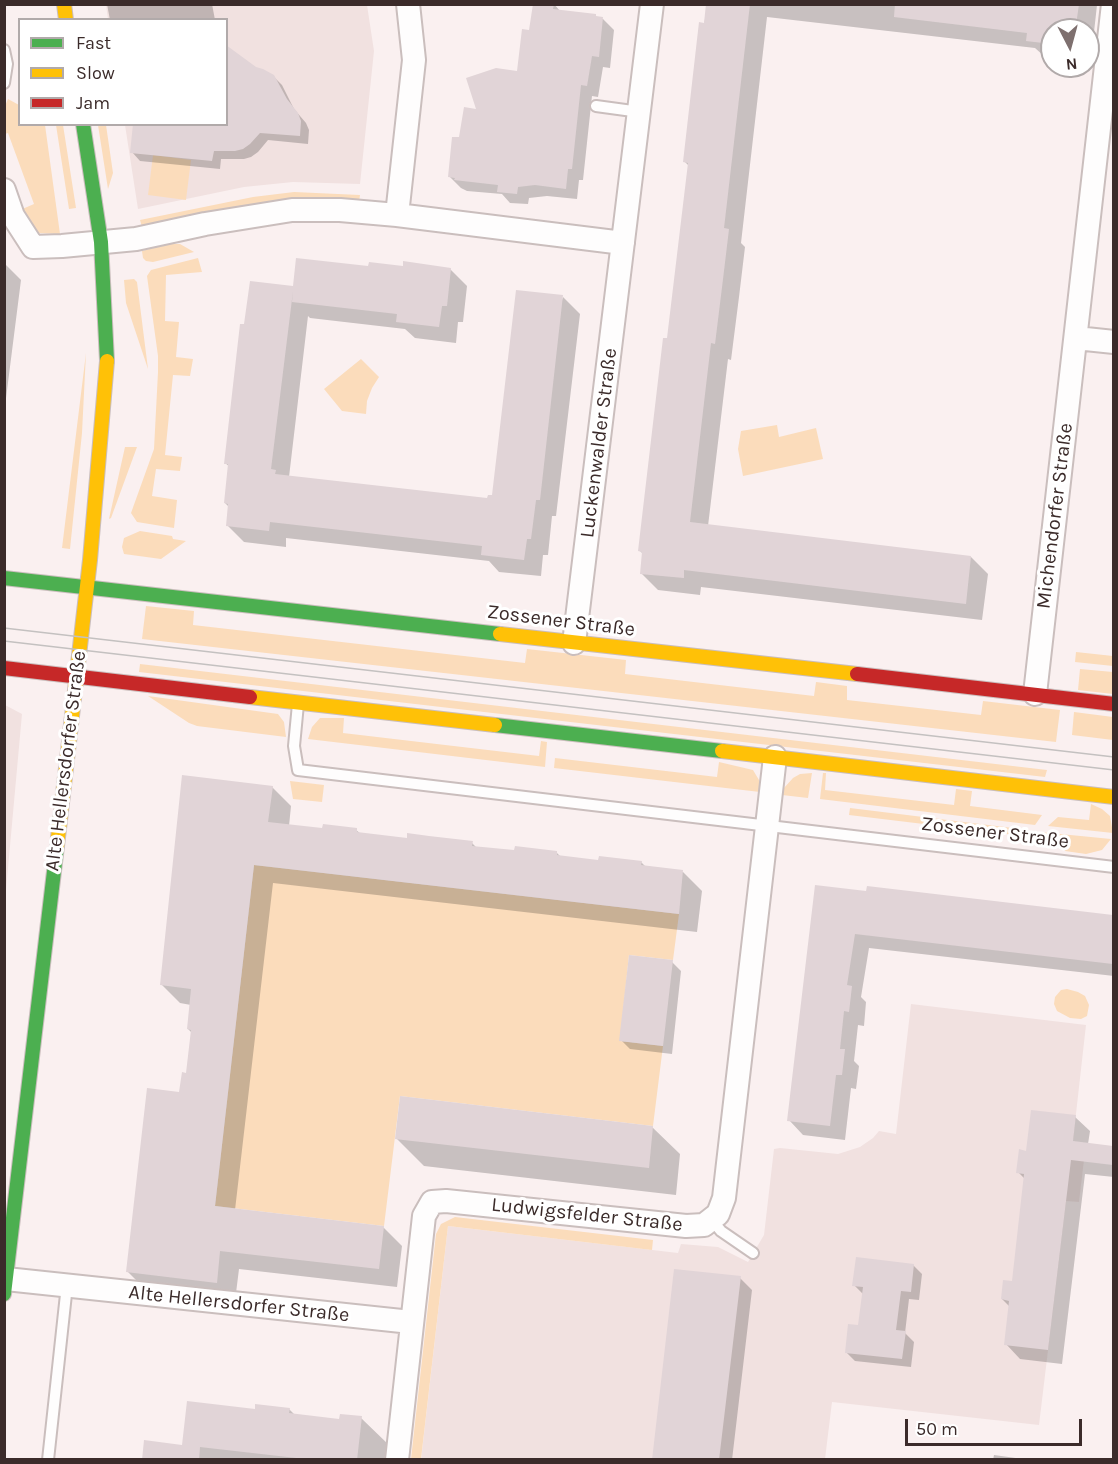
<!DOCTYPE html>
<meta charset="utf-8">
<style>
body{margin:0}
#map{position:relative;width:1118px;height:1464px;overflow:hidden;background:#faf0f0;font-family:Karla,sans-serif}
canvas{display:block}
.frame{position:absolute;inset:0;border:6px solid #3b2b2a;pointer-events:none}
.legend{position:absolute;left:18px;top:18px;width:210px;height:108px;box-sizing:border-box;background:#fff;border:2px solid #b1aaaa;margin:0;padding:8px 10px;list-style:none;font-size:18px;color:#3b2b2a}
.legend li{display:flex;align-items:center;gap:12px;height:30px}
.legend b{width:30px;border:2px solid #b1aaaa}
.north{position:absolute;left:1040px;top:18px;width:60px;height:60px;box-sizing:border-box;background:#fff;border:2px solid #b1aaaa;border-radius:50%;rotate:174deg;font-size:16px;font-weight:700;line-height:24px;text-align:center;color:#3b2b2a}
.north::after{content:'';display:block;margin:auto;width:21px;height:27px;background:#7e706f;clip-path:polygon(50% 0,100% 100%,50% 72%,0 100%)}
.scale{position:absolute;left:905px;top:1419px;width:177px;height:27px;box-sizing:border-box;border:3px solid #3b2b2a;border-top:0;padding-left:8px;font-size:18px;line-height:21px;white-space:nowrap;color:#3b2b2a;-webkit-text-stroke:4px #fff;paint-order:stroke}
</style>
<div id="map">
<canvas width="1118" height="1464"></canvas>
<div class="frame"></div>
<ul class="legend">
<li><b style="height:8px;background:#4caf50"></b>Fast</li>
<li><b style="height:8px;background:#ffc107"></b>Slow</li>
<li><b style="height:8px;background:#c62828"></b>Jam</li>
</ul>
<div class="north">N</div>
<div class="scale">50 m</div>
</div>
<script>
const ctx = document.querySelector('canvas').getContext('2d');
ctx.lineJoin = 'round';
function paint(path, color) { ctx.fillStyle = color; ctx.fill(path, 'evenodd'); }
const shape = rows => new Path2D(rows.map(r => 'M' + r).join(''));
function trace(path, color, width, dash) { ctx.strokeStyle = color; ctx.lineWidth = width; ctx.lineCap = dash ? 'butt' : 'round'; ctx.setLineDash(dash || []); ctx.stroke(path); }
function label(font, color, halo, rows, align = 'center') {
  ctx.font = font + ' Karla,sans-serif'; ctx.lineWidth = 6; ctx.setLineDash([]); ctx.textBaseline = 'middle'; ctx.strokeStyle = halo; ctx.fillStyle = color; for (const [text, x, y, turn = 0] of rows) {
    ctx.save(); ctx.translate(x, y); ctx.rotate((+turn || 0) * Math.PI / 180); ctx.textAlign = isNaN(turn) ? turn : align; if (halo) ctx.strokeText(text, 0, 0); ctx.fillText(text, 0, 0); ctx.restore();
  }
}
paint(shape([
 [106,5,367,5,374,51,360,184,293,182,244,187,138,209,125,125,226,124,226,20,108,19],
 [5,705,22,714,5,901],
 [911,1004,1086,1025,1071,1158,1084,1160,1079,1202,1066,1201,1039,1425,832,1402,825,1459,421,1460,448,1226,678,1253,681,1244,718,1247,748,1262,764,1235,774,1149,780,1148,838,1154,860,1147,873,1138,879,1131,896,1134]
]), '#f1e1e0');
paint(shape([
 [8,99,19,105,20,124,45,125,60,234,38,233,29,228,20,210,34,204,8,133,5,134,5,106],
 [56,125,63,125,76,208,69,209],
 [98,125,106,125,113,173,108,189],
 [153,155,191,160,186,200,148,195],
 [294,192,360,195,359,202,302,199,272,201,142,227,140,220,253,197],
 [168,244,180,244,194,252,153,262,146,261,143,258,142,251],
 [198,258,202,272,166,275,165,321,179,322,176,357,193,359,190,376,173,375,165,455,182,457,180,471,156,469,152,496,177,500,174,528,137,522,131,513,154,449,158,372,158,356,147,276,151,270],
 [134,279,137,282,148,369,126,303,124,280],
 [86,353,82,433,70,549,62,548],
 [361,359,379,377,372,388,367,401,366,414,342,411,324,389],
 [777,425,779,437,816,428,823,459,743,476,738,449,741,431],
 [125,447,137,447,111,518,109,519],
 [140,531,172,536,173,539,186,541,161,559,124,554,122,547,124,538],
 [146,606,194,611,193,625,525,663,527,649,626,660,625,674,814,696,816,682,847,686,847,700,981,715,983,701,1060,710,1056,742,142,639],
 [1076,652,1113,656,1113,666,1075,662],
 [140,664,1047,770,1045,777,139,672],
 [1080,669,1113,672,1113,694,1078,690],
 [148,696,278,714,284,722,286,737,197,726,189,723],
 [1074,712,1113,717,1113,740,1072,735],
 [320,718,344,718,343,733,539,756,541,741,547,742,545,767,308,739,312,727],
 [555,758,717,777,719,762,753,770,759,780,760,792,554,768],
 [812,773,808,798,782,795,784,788,793,778,800,774],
 [823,773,826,773,825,790,954,805,956,789,972,791,970,806,1042,815,1035,825,820,799],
 [290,781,324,785,322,802,293,799],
 [1091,804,1102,809,1110,816,1113,833,1048,826,1058,817,1089,820],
 [850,808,1029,830,1023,836,849,815],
 [1040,832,1111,839,1102,850,1086,854,1065,851,1055,838,1037,837],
 [254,865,679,914,673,960,629,955,620,1041,663,1046,653,1126,400,1096,384,1226,215,1206],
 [1067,989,1078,992,1085,996,1089,1005,1087,1016,1081,1019,1070,1018,1057,1011,1054,1004,1055,997,1061,990],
 [455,1217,653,1240,652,1250,448,1226,421,1459,411,1459,436,1234,441,1224]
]), '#fbdcbb');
paint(shape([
 [107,4,212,4,215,20,110,20],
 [554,4,560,11,603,19,614,30,610,68,603,67,598,97,592,96,583,180,579,180,577,199,547,196,529,198,528,204,510,203,502,194,467,191,461,188,449,176,478,110,518,73,530,31],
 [707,4,1097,5,1093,41,1089,40,1088,45,1088,30,1052,30,1052,58,1045,57,1035,48,767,17,741,243,745,247,739,297,731,360,728,359,708,526,971,557,988,574,982,620,701,587,700,595,658,590,641,573,644,555,640,551,669,340,689,166,685,162],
 [255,69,273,76,282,85,294,109,306,123,309,130,308,144,268,140,258,152,251,157,244,159,221,159,220,169,140,161,132,152,226,124],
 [4,263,21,280,4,414],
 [370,268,450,269,467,286,463,322,458,322,456,343,415,338,405,329,310,318,308,316,289,477,489,500,493,497,563,297,580,314,556,516,552,516,548,555,543,555,541,576,499,572,489,561,286,538,286,547,244,542,227,525,229,507,225,503,230,467,225,463,246,326,295,288],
 [272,787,291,806,289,826,324,830,356,830,361,834,408,839,472,843,477,848,515,852,556,852,561,857,599,862,641,862,646,867,683,872,702,891,697,932,273,883,235,1210,383,1227,402,1246,397,1287,239,1269,235,1301,147,1291,128,1272,187,1075,192,1033,188,1029,191,1005,180,1003,161,984],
 [868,888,1114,916,1114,976,869,948,861,997,866,1002,864,1026,858,1025,854,1061,859,1066,856,1089,851,1088,845,1140,803,1135,789,1120],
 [672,962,681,971,672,1054,630,1049,621,1040],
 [1075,1117,1090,1131,1088,1144,1114,1147,1114,1177,1085,1174,1062,1364,1020,1359,1006,1344,1010,1307,1002,1299,1013,1283,1025,1179,1018,1172,1028,1152],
 [652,1127,680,1154,676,1195,424,1166,396,1138],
 [913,1265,922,1274,919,1300,909,1299,905,1333,914,1342,911,1367,855,1361,846,1352,859,1327,863,1294,854,1285],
 [740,1278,752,1290,732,1460,654,1460],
 [289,1409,295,1415,341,1420,361,1418,389,1445,387,1460,143,1460,183,1446,256,1411],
 [994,1455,1030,1460,993,1460]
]), '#0003');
paint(shape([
 [533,4,554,4,553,9,596,14,596,16,603,17,599,57,592,56,587,86,581,85,572,169,568,169,566,189,535,185,518,187,517,194,497,192,498,185,454,180,455,178,448,177,452,137,459,137,464,107,476,109,466,78,496,68,517,71,522,29,529,30],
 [706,4,750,4,724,228,729,229,723,279,715,344,711,343,690,522,971,556,966,604,684,570,684,578,640,574,642,552,638,551,663,338,667,338,688,163,683,162,699,22,704,23],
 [895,4,1079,4,1076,25,1072,24,1071,30,1052,30,1052,44,1026,41,1027,33,894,17],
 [226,45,256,67,263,69,274,75,287,99,298,113,301,121,300,136,260,133,250,144,243,149,235,151,214,151,212,161,130,153,133,124,226,124],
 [296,258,368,266,369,262,403,266,403,261,451,268,447,306,442,306,439,327,396,322,397,314,292,302,293,291,271,469,276,470,275,474,487,498,488,495,492,495,516,290,563,295,540,500,536,500,531,539,527,539,524,560,481,555,482,546,270,522,269,531,226,526,228,504,224,503,228,464,224,464,240,324,244,324,250,281,293,286],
 [182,775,273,786,268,822,322,828,323,824,357,828,357,832,407,838,407,833,429,836,473,841,472,846,514,850,515,846,557,851,557,855,598,860,599,856,642,861,641,865,683,870,679,914,254,865,215,1206,384,1226,379,1269,220,1251,217,1283,126,1272,147,1088,179,1092,182,1072,186,1073,191,1030,187,1029,191,989,160,985],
 [815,885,866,891,867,886,1113,915,1113,964,855,934,847,985,852,986,849,1012,844,1011,840,1049,845,1049,842,1075,836,1075,830,1126,787,1121],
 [629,955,673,960,663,1046,619,1041],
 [400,1096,653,1126,649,1168,395,1139],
 [1031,1110,1076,1115,1073,1141,1113,1146,1113,1165,1071,1160,1048,1350,1004,1345,1009,1301,1001,1299,1003,1280,1012,1281,1024,1174,1016,1173,1019,1149,1026,1151],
 [856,1257,914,1264,911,1292,901,1291,896,1330,906,1331,902,1359,845,1353,848,1324,858,1325,863,1287,852,1286],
 [674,1269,741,1276,719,1460,652,1460],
 [187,1401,255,1409,255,1404,290,1408,289,1413,339,1419,340,1414,362,1416,357,1460,314,1460,200,1447,199,1460,142,1460,144,1440,182,1445]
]), '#e1d4d7');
const lane = shape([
 [4,50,7,64,4,83],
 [596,106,640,112],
 [298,704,294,746,298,770,1114,867],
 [711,1219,721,1231,753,1253],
 [48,1460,67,1285]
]);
const street = shape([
 [4,190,13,216,33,247,62,246,136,239,205,224,292,210,340,210,397,215,623,243],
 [397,215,414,60,408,4],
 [1076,338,1114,342],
 [574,643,652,4],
 [1035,694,1113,4],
 [6,1279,411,1322],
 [397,1460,424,1216,432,1202,446,1201,686,1226,704,1225,718,1214,724,1198,727,1172,775,757]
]);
const fast = shape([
 [83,124,101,242,107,361],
 [4,578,500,634],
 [495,725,722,751],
 [4,1294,57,846]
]);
const slow = shape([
 [64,4,66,20],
 [500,634,857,674],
 [250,697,495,725],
 [722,751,1114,797],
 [57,846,90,560,107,361]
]);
const jam = shape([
 [4,668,250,697],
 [857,674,1114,704]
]);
trace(lane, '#cabebd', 14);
trace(street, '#cabebd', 26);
trace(fast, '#cabebd', 16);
trace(slow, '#cabebd', 16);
trace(jam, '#cabebd', 16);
trace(lane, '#fefdfd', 10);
trace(street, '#fefdfd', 22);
trace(fast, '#4caf50', 14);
trace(slow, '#ffc107', 14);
trace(jam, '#c62828', 14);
trace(shape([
 [4,628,1114,757],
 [4,641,1114,770]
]), '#c4c1c0', 1.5);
label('20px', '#3b2b2a', '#fff', [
 ["Luckenwalder Straße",599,443,-83],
 ["Michendorfer Straße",1055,516,-83],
 ["Zossener Straße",561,621,7],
 ["Alte Hellersdorfer Straße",66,761,-83],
 ["Zossener Straße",995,833,7],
 ["Ludwigsfelder Straße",587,1215,6],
 ["Alte Hellersdorfer Straße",239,1304,6]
]);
</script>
